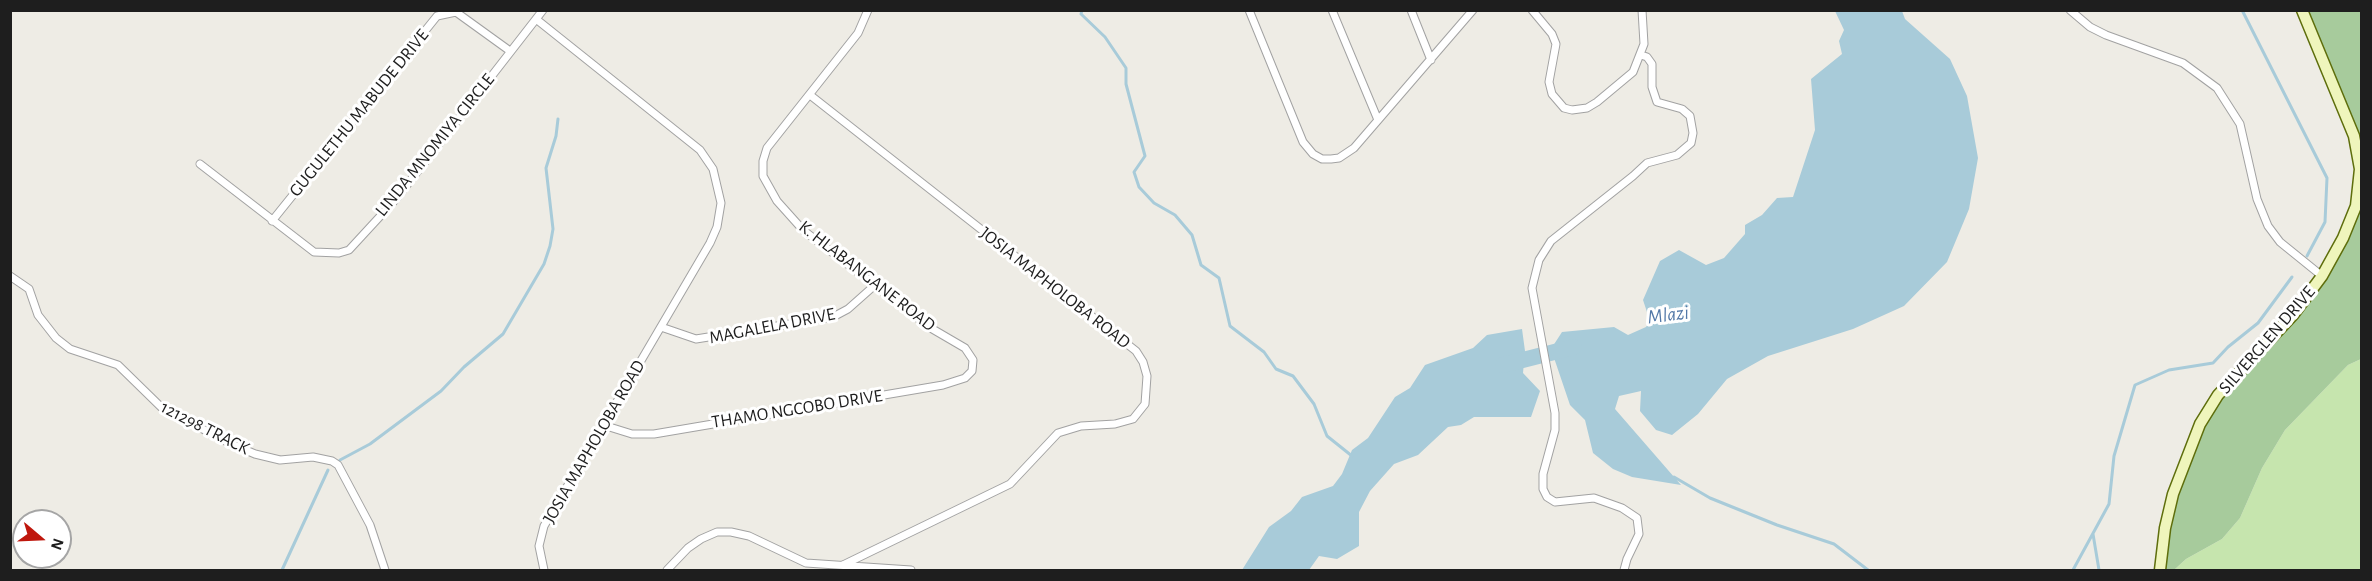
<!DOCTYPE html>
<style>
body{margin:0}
#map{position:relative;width:2372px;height:581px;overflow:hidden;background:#eeece5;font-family:"Alegreya Sans",sans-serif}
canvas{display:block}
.frame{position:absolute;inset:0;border:12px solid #1e1e1e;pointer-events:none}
.north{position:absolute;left:12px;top:509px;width:60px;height:60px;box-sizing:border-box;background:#fff;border:2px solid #a5a5a5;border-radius:50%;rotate:109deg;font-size:16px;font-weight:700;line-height:24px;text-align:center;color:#1e1e1e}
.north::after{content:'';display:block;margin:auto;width:21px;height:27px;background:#bf170d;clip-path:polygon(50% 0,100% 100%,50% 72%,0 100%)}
</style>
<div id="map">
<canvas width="2372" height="581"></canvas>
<div class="frame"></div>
<div class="north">N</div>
</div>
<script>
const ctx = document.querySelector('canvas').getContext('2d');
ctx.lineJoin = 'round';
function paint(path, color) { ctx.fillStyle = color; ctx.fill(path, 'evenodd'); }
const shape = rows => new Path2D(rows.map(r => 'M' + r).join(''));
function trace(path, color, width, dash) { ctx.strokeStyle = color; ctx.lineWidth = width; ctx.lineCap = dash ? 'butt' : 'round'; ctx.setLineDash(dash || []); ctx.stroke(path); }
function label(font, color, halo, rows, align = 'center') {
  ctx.font = font + ' "Alegreya Sans",sans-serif'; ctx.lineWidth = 6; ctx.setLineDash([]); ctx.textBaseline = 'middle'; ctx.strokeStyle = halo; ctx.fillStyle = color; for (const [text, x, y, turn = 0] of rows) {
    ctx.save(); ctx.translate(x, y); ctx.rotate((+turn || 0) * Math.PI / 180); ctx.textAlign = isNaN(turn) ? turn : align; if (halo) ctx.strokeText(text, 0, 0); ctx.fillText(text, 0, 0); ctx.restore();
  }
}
paint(shape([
 [2361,359,2361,570,2174,570,2186,559,2222,539,2240,518,2262,468,2285,430,2348,365]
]), '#c6e5ae');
paint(shape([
 [2303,11,2361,11,2361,359,2348,365,2285,430,2262,468,2240,518,2222,539,2186,559,2174,570,2161,570,2169,513,2207,414,2278,333,2351,225,2360,156]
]), '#a7cb9c');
paint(shape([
 [1835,11,1902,11,1905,19,1950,59,1967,96,1978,158,1969,209,1947,262,1904,306,1853,329,1768,356,1727,379,1698,414,1672,435,1656,430,1640,411,1641,391,1619,396,1615,409,1681,485,1632,477,1613,469,1593,453,1585,420,1570,405,1551,349,1562,332,1614,327,1628,335,1646,327,1650,321,1643,300,1660,261,1679,250,1706,265,1724,258,1745,234,1745,225,1762,215,1777,198,1793,197,1815,130,1811,79,1842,54,1839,41,1844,30],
 [1522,329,1525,351,1523,373,1540,391,1531,417,1474,417,1461,425,1448,427,1418,455,1394,464,1370,491,1359,512,1359,546,1337,559,1319,556,1309,570,1242,570,1269,527,1291,511,1302,497,1333,486,1342,474,1352,450,1368,438,1395,397,1410,388,1425,365,1473,348,1487,335]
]), '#a8cbd9');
trace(shape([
 [1082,10,1081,14,1105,37,1126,68,1126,84,1145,156,1134,172,1139,187,1154,203,1175,215,1192,235,1201,265,1219,278,1230,326,1264,352,1276,369,1293,376,1314,404,1327,436,1352,456],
 [2242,10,2327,178,2325,222,2307,256],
 [340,460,370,444,441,391,464,367,503,334,544,264,550,246,553,229,546,168,556,136,558,119],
 [1674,477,1710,498,1777,525,1834,544,1868,570],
 [2093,534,2099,570],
 [282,570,328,470],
 [2073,570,2109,504,2114,456,2135,385,2169,370,2213,363,2228,347,2258,323,2292,277]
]), '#a8cbd9', 3);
trace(shape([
 [1503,365,1574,347]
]), '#a8cbd9', 16);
const street = shape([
 [1249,10,1303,142,1313,154,1322,159,1331,159,1339,158,1354,148,1473,10],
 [1332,10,1378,120],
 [1411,10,1431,60],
 [1532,10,1552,34,1556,44,1549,82,1552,94,1564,108,1572,110,1587,108,1597,102,1633,72,1644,44,1642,10],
 [2070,10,2090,27,2106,35,2183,63,2217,88,2240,124,2257,199,2268,226,2280,242,2322,276],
 [536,19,700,150,713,169,721,203,717,227,710,243,544,526,539,546,544,570],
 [810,95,1136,351,1143,362,1147,376,1145,404,1133,419,1115,424,1081,426,1058,433,1010,484,843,565],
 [200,164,314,252,339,253,349,250,396,199,543,10],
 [272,221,437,16,456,12,510,51],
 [10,276,29,289,38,315,56,338,70,349,118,365,161,407,229,443,255,454,280,460,313,457,332,461,338,465,370,525,385,570],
 [661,327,696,339,833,317,848,309,875,285],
 [603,425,632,434,654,434,943,385,965,378,972,371,973,360,965,348,929,327,803,230,777,201,763,176,763,161,767,148,858,33,868,10],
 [667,570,688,548,701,539,717,532,731,532,749,536,806,563,911,570],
 [1624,570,1627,559,1639,534,1637,518,1622,508,1594,498,1555,502,1547,497,1543,489,1543,474,1555,430,1555,413,1532,288,1539,260,1551,241,1633,176,1647,163,1677,155,1691,143,1693,133,1690,116,1682,109,1657,102,1652,87,1652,64,1647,57,1641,55]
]);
const secondary = shape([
 [2160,570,2165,528,2173,494,2200,424,2218,395,2293,315,2322,276,2343,238,2356,206,2360,169,2354,136,2302,10]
]);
trace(street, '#a2a2a2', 9);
trace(secondary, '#5e6e0c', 13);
trace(street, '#fff', 7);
trace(secondary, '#eff5bc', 10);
label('18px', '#1e1e1e', '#fff', [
 ["GUGULETHU MABUDE DRIVE",359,113,-51],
 ["LINDA MNOMIYA CIRCLE",435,145,-51],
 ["K. HLABANGANE ROAD",867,276,38],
 ["JOSIA MAPHOLOBA ROAD",1055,288,38],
 ["MAGALELA DRIVE",772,326,-11],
 ["SILVERGLEN DRIVE",2267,340,-49],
 ["THAMO NGCOBO DRIVE",797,409,-9],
 ["121298 TRACK",205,428,27],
 ["JOSIA MAPHOLOBA ROAD",594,442,-60]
]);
label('italic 20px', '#5177a7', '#fff', [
 ["Mlazi",1668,315,-7]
]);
</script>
